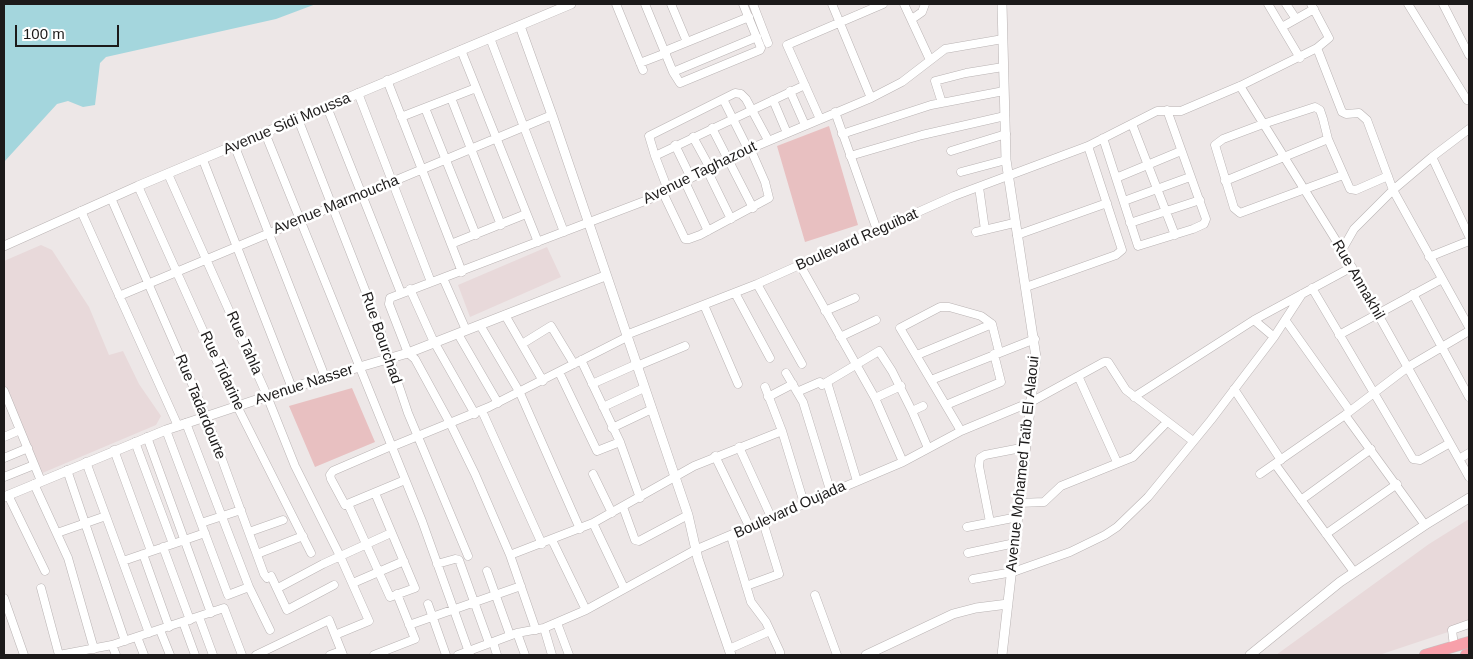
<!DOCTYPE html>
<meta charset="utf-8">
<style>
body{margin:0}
#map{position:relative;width:1473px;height:659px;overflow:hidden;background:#ede7e7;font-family:Helvetica,sans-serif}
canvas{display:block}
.frame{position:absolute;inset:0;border:5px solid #1c1a1a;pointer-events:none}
.scale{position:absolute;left:15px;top:25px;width:104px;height:22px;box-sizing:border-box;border:2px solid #1c1a1a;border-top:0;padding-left:6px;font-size:15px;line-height:18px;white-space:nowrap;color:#1c1a1a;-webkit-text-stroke:4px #fff;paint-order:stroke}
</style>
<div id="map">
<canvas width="1473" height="659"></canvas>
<div class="frame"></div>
<div class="scale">100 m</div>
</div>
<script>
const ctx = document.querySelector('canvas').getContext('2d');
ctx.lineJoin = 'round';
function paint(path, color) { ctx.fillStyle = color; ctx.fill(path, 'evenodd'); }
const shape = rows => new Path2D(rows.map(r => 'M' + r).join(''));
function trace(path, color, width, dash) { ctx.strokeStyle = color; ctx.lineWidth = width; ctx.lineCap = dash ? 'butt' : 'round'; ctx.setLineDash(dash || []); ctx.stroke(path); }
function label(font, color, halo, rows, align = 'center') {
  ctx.font = font + ' Helvetica,sans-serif'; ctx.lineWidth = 5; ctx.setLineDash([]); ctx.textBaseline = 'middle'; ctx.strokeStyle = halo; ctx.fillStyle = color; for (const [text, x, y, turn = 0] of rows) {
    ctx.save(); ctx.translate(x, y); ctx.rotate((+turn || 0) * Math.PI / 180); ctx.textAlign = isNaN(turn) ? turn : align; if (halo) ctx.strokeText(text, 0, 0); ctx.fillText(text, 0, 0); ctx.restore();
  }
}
paint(shape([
 [41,245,52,250,89,307,109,355,123,351,139,384,161,416,156,425,40,474,4,387,4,261],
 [547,247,561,277,470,317,458,285],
 [1469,519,1469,625,1379,655,1276,655,1429,544]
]), '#e8d9da');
paint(shape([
 [829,126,858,225,805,242,777,146],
 [352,388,375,442,315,467,289,406]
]), '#e8c0c1');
paint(shape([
 [4,4,316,4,276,19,106,57,100,63,95,105,83,107,68,101,57,104,4,162]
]), '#a4d6dd');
const minor = shape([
 [616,4,643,70],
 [645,4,673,72,680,83,760,50,761,48,743,4],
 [671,4,687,42],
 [753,4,768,43],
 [832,4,871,98],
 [904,4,930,60],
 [1268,4,1300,58],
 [1286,4,1296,19],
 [1311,4,1329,38,1317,48],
 [1408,4,1467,100],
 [1443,4,1469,55],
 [912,19,922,12,925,4],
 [1282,27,1314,9],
 [490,38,564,232],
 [461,50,538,242],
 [665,51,749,17],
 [640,63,666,53],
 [673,72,757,37],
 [387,80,462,272],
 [1240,86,1342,250,1469,477],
 [790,91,805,125],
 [358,93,431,282],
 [451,98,501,225],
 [723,99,748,149],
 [773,100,787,133],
 [942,103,935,81,966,73,1003,67],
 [327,107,401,293],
 [425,108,476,235],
 [835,112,877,230],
 [401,117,476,88],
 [298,119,376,318,408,413,468,556],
 [820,119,787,45,883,4],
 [1132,124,1175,235],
 [712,128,753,208],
 [265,133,422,521,470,655],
 [842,134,931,105,1004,91],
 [693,137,710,168],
 [1103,138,1138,246,1193,229,1204,224,1206,219,1167,110],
 [675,145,691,178],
 [235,147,325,377],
 [951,151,1006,134],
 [655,156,649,136,735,93,741,94,746,99,768,140],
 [850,156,922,135,1005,116],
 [1432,157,1469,236],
 [203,160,292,388],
 [707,170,731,219],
 [961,172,1006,160],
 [168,174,265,391,295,466,340,556,369,621,335,635],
 [1343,175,1240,213,1234,208,1215,145,1223,139,1263,124,1315,107,1320,110,1323,119,1328,139,1350,189,1356,190,1388,176],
 [1116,178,1181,151],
 [1225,181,1328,139],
 [685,182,708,231],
 [138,186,237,406,311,553],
 [979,187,985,230],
 [668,190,655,156,805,85],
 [663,193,685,239,689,239,700,235,769,198,765,182,750,148],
 [111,198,206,416,264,574,267,578,271,576,287,610,334,585],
 [1124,201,1190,177],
 [81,211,178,426],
 [1130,223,1200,200],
 [976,232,1014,223],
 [1017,235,1107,203],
 [451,244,526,214],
 [1342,250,1354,229,1393,190,1432,157,1469,129],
 [1429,257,1469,241],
 [800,265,875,398,903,462],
 [443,278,466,330],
 [757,284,802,364],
 [1026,287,1116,255,1122,250,1088,146],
 [1312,288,1413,459,1420,460,1450,443],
 [410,289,433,340,475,414],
 [735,293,770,358],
 [1413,294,1469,397],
 [119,296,552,115],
 [704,305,738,384],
 [825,311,855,298],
 [505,315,543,381],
 [1254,320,1274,337],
 [1286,321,1350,411],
 [480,325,520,393,580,529],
 [458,334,498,403],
 [626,335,757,284,954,196,1088,146,1157,111,1181,111,1240,86,1317,48,1342,112,1346,114,1359,113,1367,120,1393,190,1469,327],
 [1339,335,1442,279],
 [840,337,876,320],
 [522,344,551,326,574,364],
 [917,355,992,324],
 [581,360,620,442,640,498],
 [637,366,685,346],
 [559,372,597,451,620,442],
 [786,373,803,402,831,493],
 [1079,378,1117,462],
 [931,380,1035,339],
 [827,382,857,481],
 [592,384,637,364],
 [765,387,782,431,804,503],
 [1234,389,1281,460],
 [4,391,41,481],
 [797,392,820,382,822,385,879,351,892,371,912,411],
 [768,397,793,384],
 [1134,397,1254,320,1352,267],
 [875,398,901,386],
 [946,405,1001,382,994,354],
 [923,406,912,411,928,448],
 [603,407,644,388],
 [482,411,542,544],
 [1345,415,1425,525],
 [186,423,249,587,270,630],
 [612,428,652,409],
 [166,430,228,595,249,587],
 [961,431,900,328,940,307,949,307,981,316,992,324,999,352],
 [4,437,20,430],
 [147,437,211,613],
 [135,442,173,544],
 [391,446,333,471,330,475,331,479,345,505,405,480],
 [391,447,489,407,627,337],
 [739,447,772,519],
 [114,450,151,551],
 [715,456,750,528],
 [4,458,28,448],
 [1459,459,1469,453],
 [86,462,149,633],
 [1275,464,1354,572],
 [67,470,125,641],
 [593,474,612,513],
 [1260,474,1345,415,1408,367,1469,331],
 [4,477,34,465],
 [34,484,68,558,94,649],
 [8,495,45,571],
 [1301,500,1371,449],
 [1019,503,1044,502,1061,486,1133,457,1167,422],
 [348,504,390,597,415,588,375,493],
 [623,507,635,540,639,541,688,515],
 [990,522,979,466,980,458,985,455,1026,447],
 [201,523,241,510],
 [593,523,624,588],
 [967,527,1018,517],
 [249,532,283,520],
 [57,533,106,516],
 [1326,534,1397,484],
 [731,536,751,602,766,622,780,652,780,655],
 [552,540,586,610],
 [163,547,190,620],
 [968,553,1015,543],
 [143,554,169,627],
 [257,554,303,536],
 [510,555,593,523,694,466,782,431],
 [123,561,205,533],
 [437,564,455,559,459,560,489,643],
 [487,571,510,635],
 [973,579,1013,572,1070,552,1105,535,1117,527,1148,497,1211,420,1274,337,1302,294],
 [353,583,404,561],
 [746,586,779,574,763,522],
 [41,588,59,655],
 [278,588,323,564,391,533],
 [815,595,837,655],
 [4,598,24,655],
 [428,604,446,655],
 [199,617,213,655],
 [183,622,195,655],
 [557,623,569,655],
 [409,625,521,586],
 [544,628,552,655],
 [160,630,170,655],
 [536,630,510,555,475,474,451,425,415,359,408,353,389,304,390,298,650,199,740,153,871,98,902,82,945,49,1003,39],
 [517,633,525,655],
 [137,637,144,655],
 [493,642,497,655],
 [112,645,116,655],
 [1454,646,1452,630,1469,624],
 [729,649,770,631],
 [59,655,112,645,224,608,242,655],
 [256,655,329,620,343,655],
 [330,655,341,651],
 [374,655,415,639,397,594],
 [458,655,517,633,544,628,586,610,695,550,903,462,961,431,1031,402,1104,362,1108,362,1126,390,1193,441]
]);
const tertiary = shape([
 [520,26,552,115,688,515,698,559,731,655],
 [4,246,138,186,571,4],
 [4,497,166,430,325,377,408,353,605,276],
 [866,655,953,614,976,608,1008,604],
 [1002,655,1036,357,1006,160,1002,4],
 [1250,655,1340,582,1425,525,1469,498]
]);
const primary = shape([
 [1425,655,1469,642],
 [1466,655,1469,654]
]);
trace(minor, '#b9b3b3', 9);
trace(tertiary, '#b9b3b3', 10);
trace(primary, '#c4c3c3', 12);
trace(minor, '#fff', 8);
trace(tertiary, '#fff', 9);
trace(primary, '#f7a0aa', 11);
label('15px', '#1c1a1a', '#fff', [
 ["Avenue Sidi Moussa",287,124,-23],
 ["Avenue Taghazout",700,173,-26],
 ["Avenue Marmoucha",336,205,-22],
 ["Boulevard Reguibat",857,240,-24],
 ["Rue Annakhil",1358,280,60],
 ["Rue Bourchad",381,338,71],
 ["Rue Tahla",244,343,66],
 ["Rue Tidarine",222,371,65],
 ["Avenue Nasser",304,385,-18],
 ["Rue Tadardourte",200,407,68],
 ["Avenue Mohamed Taïb El Alaoui",1023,464,-84],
 ["Boulevard Oujada",790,510,-24]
]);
</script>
